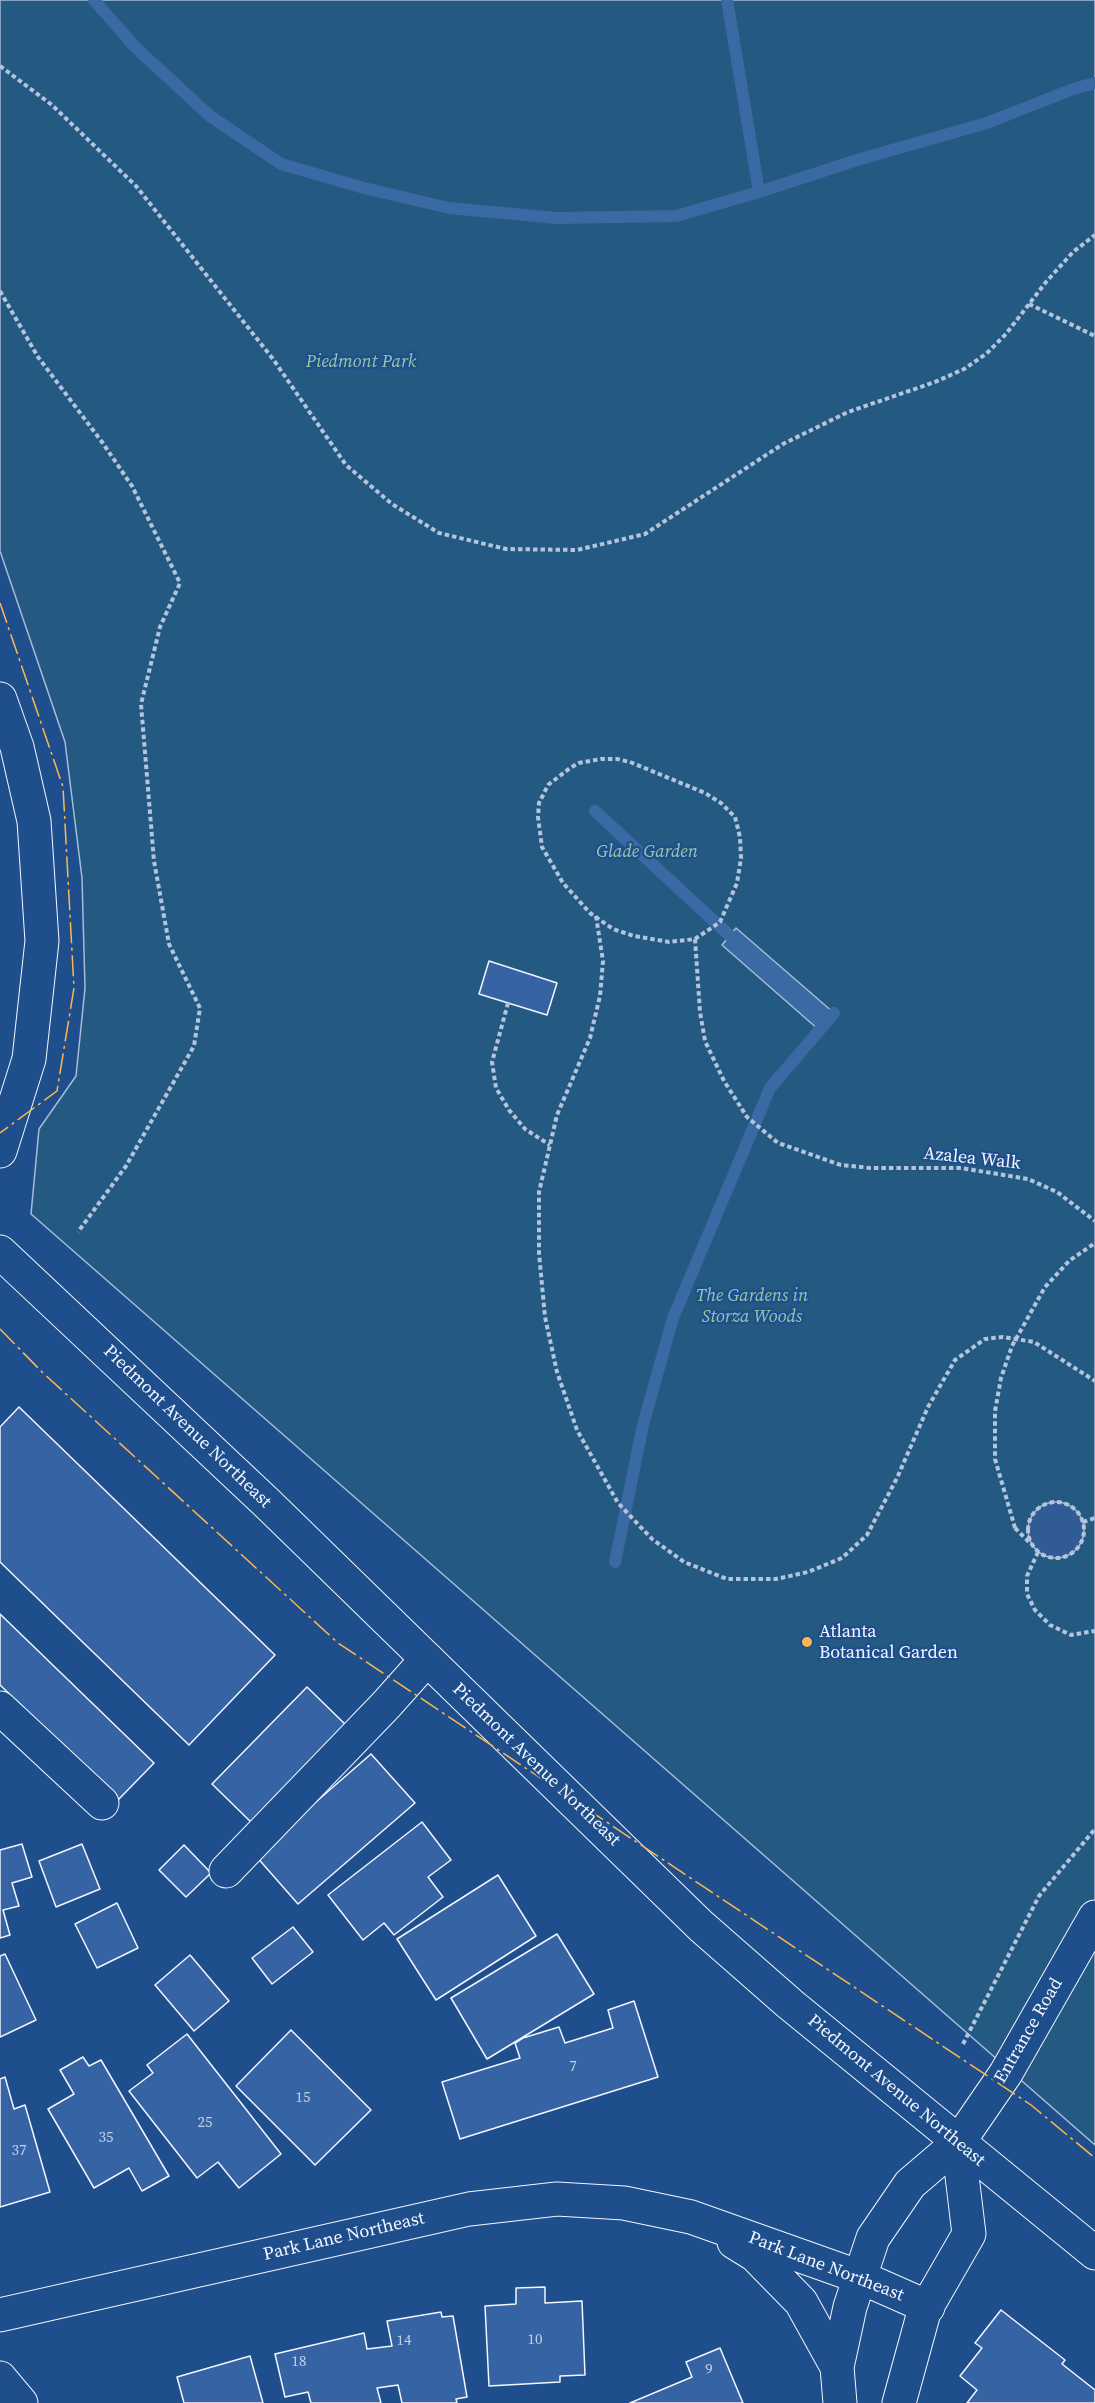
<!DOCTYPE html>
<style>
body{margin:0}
canvas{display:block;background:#1f4e8c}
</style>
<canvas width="1095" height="2403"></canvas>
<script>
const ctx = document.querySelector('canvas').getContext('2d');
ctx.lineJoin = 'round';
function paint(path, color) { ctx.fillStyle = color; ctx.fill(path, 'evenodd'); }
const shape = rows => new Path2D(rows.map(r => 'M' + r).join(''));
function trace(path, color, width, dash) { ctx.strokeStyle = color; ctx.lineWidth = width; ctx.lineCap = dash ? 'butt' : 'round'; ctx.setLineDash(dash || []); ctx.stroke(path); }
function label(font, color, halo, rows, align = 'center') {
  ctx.font = font + ' "Source Serif 4",serif'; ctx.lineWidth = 4.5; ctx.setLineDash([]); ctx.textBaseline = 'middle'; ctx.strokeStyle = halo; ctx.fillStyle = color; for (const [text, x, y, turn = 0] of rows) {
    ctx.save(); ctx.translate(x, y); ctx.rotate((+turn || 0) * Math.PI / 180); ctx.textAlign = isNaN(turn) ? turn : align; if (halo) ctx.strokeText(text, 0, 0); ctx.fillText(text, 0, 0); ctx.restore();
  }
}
const green = shape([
 [0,0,1095,0,1095,2145,31,1214,39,1129,76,1076,85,988,82,878,65,742,0,551,0,0]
]);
paint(green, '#245a82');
trace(green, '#a8bbd7', 1.5);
const parking = shape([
 '1028 1530a28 28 0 1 1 56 0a28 28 0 1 1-56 0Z'
]);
paint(parking, '#305b95');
trace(parking, '#a8bbd7', 1.5);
const water = shape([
 [736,928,834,1013,819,1030,722,945,736,928]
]);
paint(water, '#3b69a3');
trace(water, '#a8bbd7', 1.5);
trace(shape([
 [94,0,135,47,210,116,281,164,364,188,449,208,557,218,676,216,759,192,857,160,987,123,1073,89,1095,83],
 [727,0,759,192],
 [595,811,742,947],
 [615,1562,643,1425,673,1318,770,1088,834,1013]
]), '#3b69a3', 12);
const building = shape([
 [489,961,557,983,547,1015,479,994,489,961],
 [19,1407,275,1655,189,1745,0,1562,0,1427,19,1407],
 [0,1614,154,1763,119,1799,0,1685,0,1614],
 [307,1687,349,1728,254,1825,212,1784,307,1687],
 [371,1754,415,1803,298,1904,255,1855,371,1754],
 [422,1822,451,1860,428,1877,443,1897,394,1935,384,1923,363,1940,328,1895,422,1822],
 [22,1844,32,1877,12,1883,19,1906,3,1910,10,1935,0,1938,0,1850,22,1844],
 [82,1844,100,1889,56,1907,39,1861,82,1844],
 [184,1845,211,1873,186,1897,159,1870,184,1845],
 [498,1875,536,1936,436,2000,397,1939,498,1875],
 [117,1903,138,1948,97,1968,75,1924,117,1903],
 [293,1927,313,1952,272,1984,252,1958,293,1927],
 [557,1934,594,1994,487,2059,451,1998,557,1934],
 [5,1954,36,2020,0,2037,0,1956,5,1954],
 [190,1955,229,2001,194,2031,155,1985,190,1955],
 [634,2001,658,2077,460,2139,442,2082,520,2058,515,2043,523,2038,559,2027,565,2043,613,2028,608,2010,634,2001],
 [291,2030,371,2110,315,2165,236,2086,291,2030],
 [187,2034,281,2154,239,2188,218,2162,197,2178,129,2091,153,2073,147,2065,187,2034],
 [83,2057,89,2066,101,2060,169,2176,142,2191,129,2168,94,2188,48,2109,74,2094,60,2070,83,2057],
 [5,2077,14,2109,25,2105,50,2192,0,2207,0,2079,5,2077],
 [545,2287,545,2303,582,2301,585,2375,560,2376,560,2382,489,2386,485,2306,516,2304,516,2288,545,2287],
 [1001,2310,1065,2360,1062,2364,1095,2390,1095,2403,967,2403,977,2390,960,2376,982,2348,975,2343,1001,2310],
 [441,2312,442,2317,453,2316,467,2397,456,2399,457,2403,402,2403,398,2385,377,2388,381,2403,311,2403,308,2392,285,2397,275,2354,364,2333,367,2349,392,2346,387,2321,441,2312],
 [720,2348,743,2403,630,2403,692,2377,686,2362,720,2348],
 [250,2356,263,2403,184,2403,177,2377,250,2356]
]);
paint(building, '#3563a3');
trace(building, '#f2f6ff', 1.5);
const minor = shape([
 [0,699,17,747,34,821,42,941,29,1059,0,1151],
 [0,1708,102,1803],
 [226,1871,386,1705,427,1659],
 [734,2242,755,2255,801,2302,837,2367],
 [0,2315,469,2209,557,2199,624,2203,691,2217,860,2277,928,2307],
 [0,2378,21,2403],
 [840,2403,837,2367,850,2307,873,2238,910,2184,958,2143,1006,2073,1095,1917],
 [899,2403,924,2312,969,2234,958,2143]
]);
const major = shape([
 [0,1252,268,1504,701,1926,790,2004,1095,2253]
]);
trace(minor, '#f2f6ff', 35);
trace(major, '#f2f6ff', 35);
trace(shape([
 [0,66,52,105,136,186,273,359,346,465,392,504,439,533,506,549,577,550,645,534,783,444,848,412,935,382,964,369,986,354,1006,334,1046,282,1073,252,1095,235],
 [0,291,38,357,102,442,132,486,180,583,160,627,141,704,154,861,169,944,200,1008,194,1046,126,1166,78,1232],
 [1029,304,1095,336],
 [596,916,603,961,600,996,590,1038,557,1115,550,1145,539,1192,539,1253,545,1317,557,1372,577,1430,618,1503,652,1539,684,1562,727,1579,776,1579,808,1572,842,1558,867,1535,897,1478,928,1407,955,1360,985,1339,1003,1337,1034,1342,1095,1381],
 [695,939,720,922,737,883,741,858,740,837,735,817,721,803,705,793,630,762,617,759,601,759,579,763,570,768,548,785,539,803,538,817,542,847,563,883,590,913,613,929,634,936,669,942,695,939,700,1012,705,1041,724,1081,747,1117,778,1143,841,1165,870,1168,961,1168,1028,1179,1057,1192,1095,1221],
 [508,1003,492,1062,496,1088,509,1110,525,1129,550,1145],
 '1028 1530a28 28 0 1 1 56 0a28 28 0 1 1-56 0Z',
 [1083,1522,1095,1518],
 [1015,1528,1029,1542],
 [1038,1552,1027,1576,1027,1594,1035,1610,1050,1625,1071,1635,1095,1631],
 [963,2044,1039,1896,1095,1829]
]), '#b3c4dc', 4, [4.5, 3]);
trace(minor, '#1f4e8c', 33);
trace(major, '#1f4e8c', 33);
trace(shape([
 [1015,1528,995,1459,995,1411,1001,1378,1012,1346,1045,1287,1069,1261,1095,1243]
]), '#b3c4dc', 4, [4.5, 3]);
trace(shape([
 [0,603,63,787,74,988,57,1091,0,1133],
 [0,1329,42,1372,338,1643,1031,2105,1095,2158]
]), '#ffb74d', 1.5, [21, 4.5, 3, 4.5]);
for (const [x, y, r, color] of [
 [807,1642,6,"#ffb74d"]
]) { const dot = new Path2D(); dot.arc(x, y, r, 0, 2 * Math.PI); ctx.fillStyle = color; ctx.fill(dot); trace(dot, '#1f4e8c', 2); }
label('15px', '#c3d1e8', null, [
 ["7",573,2067],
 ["15",303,2098],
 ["25",205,2123],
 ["35",106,2138],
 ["37",19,2151],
 ["10",535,2340],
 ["14",404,2341],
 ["18",299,2362],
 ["9",709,2370]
]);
label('italic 18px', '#97c8a6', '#1f4e8c', [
 ["Piedmont Park",361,362],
 ["Glade Garden",647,852],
 ["The Gardens in",752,1296],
 ["Storza Woods",752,1317]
]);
label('18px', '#f2f6ff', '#1f4e8c', [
 ["Azalea Walk",972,1159,6],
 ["Piedmont Avenue Northeast",187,1427,44],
 ["Piedmont Avenue Northeast",536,1765,44],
 ["Entrance Road",1029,2031,-60],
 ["Piedmont Avenue Northeast",896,2091,40],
 ["Park Lane Northeast",344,2237,-13],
 ["Park Lane Northeast",826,2267,21]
]);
label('18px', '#f2f6ff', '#1f4e8c', [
 ["Atlanta",819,1632],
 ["Botanical Garden",819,1653]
], 'left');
</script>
